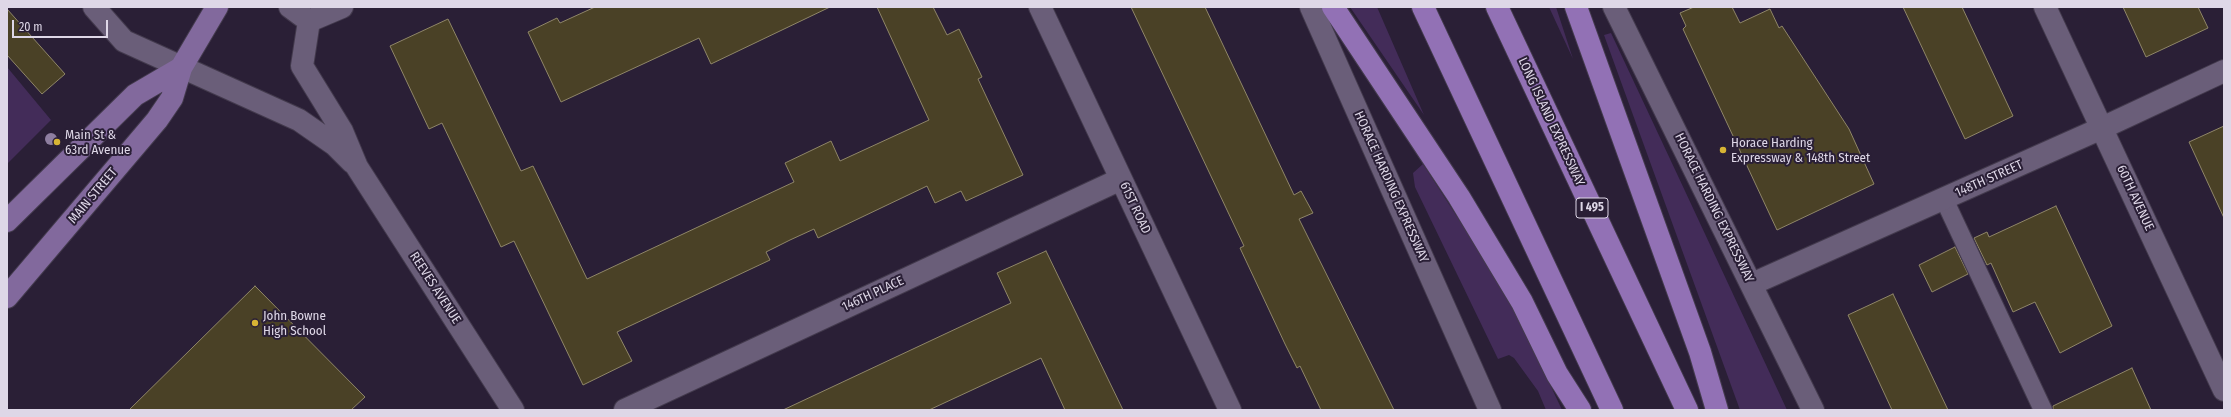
<!DOCTYPE html>
<style>
body{margin:0}
#map{position:relative;width:2231px;height:417px;overflow:hidden;background:#2a1f36;font-family:"Fira Sans Condensed",sans-serif}
canvas{display:block}
.frame{position:absolute;inset:0;border:8px solid #ded7e7;pointer-events:none}
.scale{position:absolute;left:12px;top:20px;width:96px;height:18px;box-sizing:border-box;border:2px solid #ded7e7;border-top:0;padding-left:5px;font-size:12px;line-height:14px;white-space:nowrap;color:#ded7e7;-webkit-text-stroke:3px #2a1f36;paint-order:stroke}
</style>
<div id="map">
<canvas width="2231" height="417"></canvas>
<div class="frame"></div>
<div class="scale">20 m</div>
</div>
<script>
const ctx = document.querySelector('canvas').getContext('2d');
ctx.lineJoin = 'round';
function paint(path, color) { ctx.fillStyle = color; ctx.fill(path, 'evenodd'); }
const shape = rows => new Path2D(rows.map(r => 'M' + r).join(''));
function trace(path, color, width, dash) { ctx.strokeStyle = color; ctx.lineWidth = width; ctx.lineCap = dash ? 'butt' : 'round'; ctx.setLineDash(dash || []); ctx.stroke(path); }
function label(font, color, halo, rows, align = 'center') {
  ctx.font = font + ' "Fira Sans Condensed",sans-serif'; ctx.lineWidth = 4; ctx.setLineDash([]); ctx.textBaseline = 'middle'; ctx.strokeStyle = halo; ctx.fillStyle = color; for (const [text, x, y, turn = 0] of rows) {
    ctx.save(); ctx.translate(x, y); ctx.rotate((+turn || 0) * Math.PI / 180); ctx.textAlign = isNaN(turn) ? turn : align; if (halo) ctx.strokeText(text, 0, 0); ctx.fillText(text, 0, 0); ctx.restore();
  }
}
paint(shape([
 [1350,7,1377,7,1424,115],
 [1549,7,1556,7,1573,59],
 [1611,33,1685,191,1787,410,1740,410,1604,35],
 [7,67,51,120,7,164],
 [1423,164,1509,297,1562,410,1546,410,1538,391,1514,358,1509,355,1498,359,1415,187,1413,173]
]), '#432c59');
const building = shape([
 [595,7,830,7,711,64,699,38,561,102,528,32,557,18,560,23,595,7],
 [877,7,933,7,947,35,959,29,982,77,978,79,1023,175,966,201,961,191,935,203,927,186,818,238,814,229,790,240,766,252,770,260,617,332,632,361,583,385,514,241,501,247,442,123,429,129,390,46,448,19,521,171,533,166,587,279,794,182,785,163,831,141,840,161,929,120,877,7],
 [1131,7,1205,7,1294,195,1301,191,1313,213,1299,219,1394,410,1321,410,1300,366,1297,368,1285,344,1240,248,1244,246,1131,7],
 [1694,7,1732,7,1740,23,1770,9,1779,28,1782,26,1849,129,1874,184,1777,230,1683,29,1686,26,1680,13,1694,7],
 [1903,7,1962,7,2013,116,1965,139,1903,7],
 [2123,7,2198,7,2208,28,2146,57,2123,7],
 [7,9,65,74,42,94,7,55,7,9],
 [2224,126,2224,218,2189,142,2224,126],
 [2056,206,2112,326,2060,353,2035,302,2013,312,1991,263,1987,265,1974,238,1987,232,1989,237,2056,206],
 [1955,247,1968,274,1932,292,1919,265,1955,247],
 [1046,251,1123,410,1065,410,1041,358,929,410,783,410,1011,303,997,273,1046,251],
 [255,286,365,397,351,410,129,410,255,286],
 [1893,294,1929,370,1948,410,1892,410,1848,315,1893,294],
 [2132,368,2151,410,2053,410,2053,406,2132,368]
]);
paint(building, '#4a4126');
trace(building, '#8f8668', 1);
const lane = shape([
 [1944,199,2043,410]
]);
const street = shape([
 [94,7,124,41,299,120,335,145,352,162],
 [290,7,309,21],
 [1040,7,1230,410],
 [2045,7,2224,390],
 [309,21,302,66,342,131,357,167,513,410],
 [309,21,342,7],
 [1752,284,2102,128,2224,71],
 [625,410,1121,179]
]);
const secondary = shape([
 [1311,7,1490,410],
 [1614,7,1813,410]
]);
const primary = shape([
 [7,221,135,95,181,68],
 [7,297,157,120,172,98,181,68,217,7]
]);
const highway = shape([
 [1333,7,1459,197,1522,302,1557,374,1580,410],
 [1423,7,1612,410],
 [1497,7,1687,410],
 [1576,7,1700,352,1717,410]
]);
trace(lane, '#433a4d', 20);
trace(street, '#433a4d', 24);
trace(secondary, '#433a4d', 24);
trace(primary, '#433a4d', 24);
trace(highway, '#433a4d', 24);
trace(lane, '#6a5e79', 18);
trace(street, '#6a5e79', 22);
trace(secondary, '#6a5e79', 22);
trace(primary, '#82699d', 22);
trace(highway, '#9271b5', 22);
ctx.fillStyle = '#8e7ea0';
for (const [x, y] of [
 [51,139]
]) { ctx.beginPath(); ctx.arc(x, y, 6, 0, 2 * Math.PI); ctx.fill(); }
for (const [x, y, r, color] of [
 [57,142,4,"#d7b434"],
 [1723,150,4,"#d7b434"],
 [255,323,4,"#d7b434"]
]) { const dot = new Path2D(); dot.arc(x, y, r, 0, 2 * Math.PI); ctx.fillStyle = color; ctx.fill(dot); trace(dot, '#2a1f36', 1.5); }
for (const [x, y, w] of [
 [1592,208,32]
]) { const box = new Path2D(); box.roundRect(x - w / 2, y - 10, w, 20, 3); ctx.fillStyle = '#2a1f36'; ctx.fill(box); trace(box, '#ded7e7', 1); }
label('bold 12px', '#ded7e7', null, [
 ["I 495",1592,208]
]);
label('13px', '#ded7e7', '#2a1f36', [
 ["LONG ISLAND EXPRESSWAY",1551,122,65],
 ["148TH STREET",1989,179,-24],
 ["HORACE HARDING EXPRESSWAY",1391,187,66],
 ["MAIN STREET",93,196,-50],
 ["60TH AVENUE",2135,198,65],
 ["61ST ROAD",1135,208,65],
 ["HORACE HARDING EXPRESSWAY",1714,208,64],
 ["REEVES AVENUE",435,288,57],
 ["146TH PLACE",873,294,-25]
]);
label('13px', '#ded7e7', '#2a1f36', [
 ["Main St &",65,135],
 ["63rd Avenue",65,150],
 ["Horace Harding",1731,143],
 ["Expressway & 148th Street",1731,158],
 ["John Bowne",263,316],
 ["High School",263,331]
], 'left');
</script>
